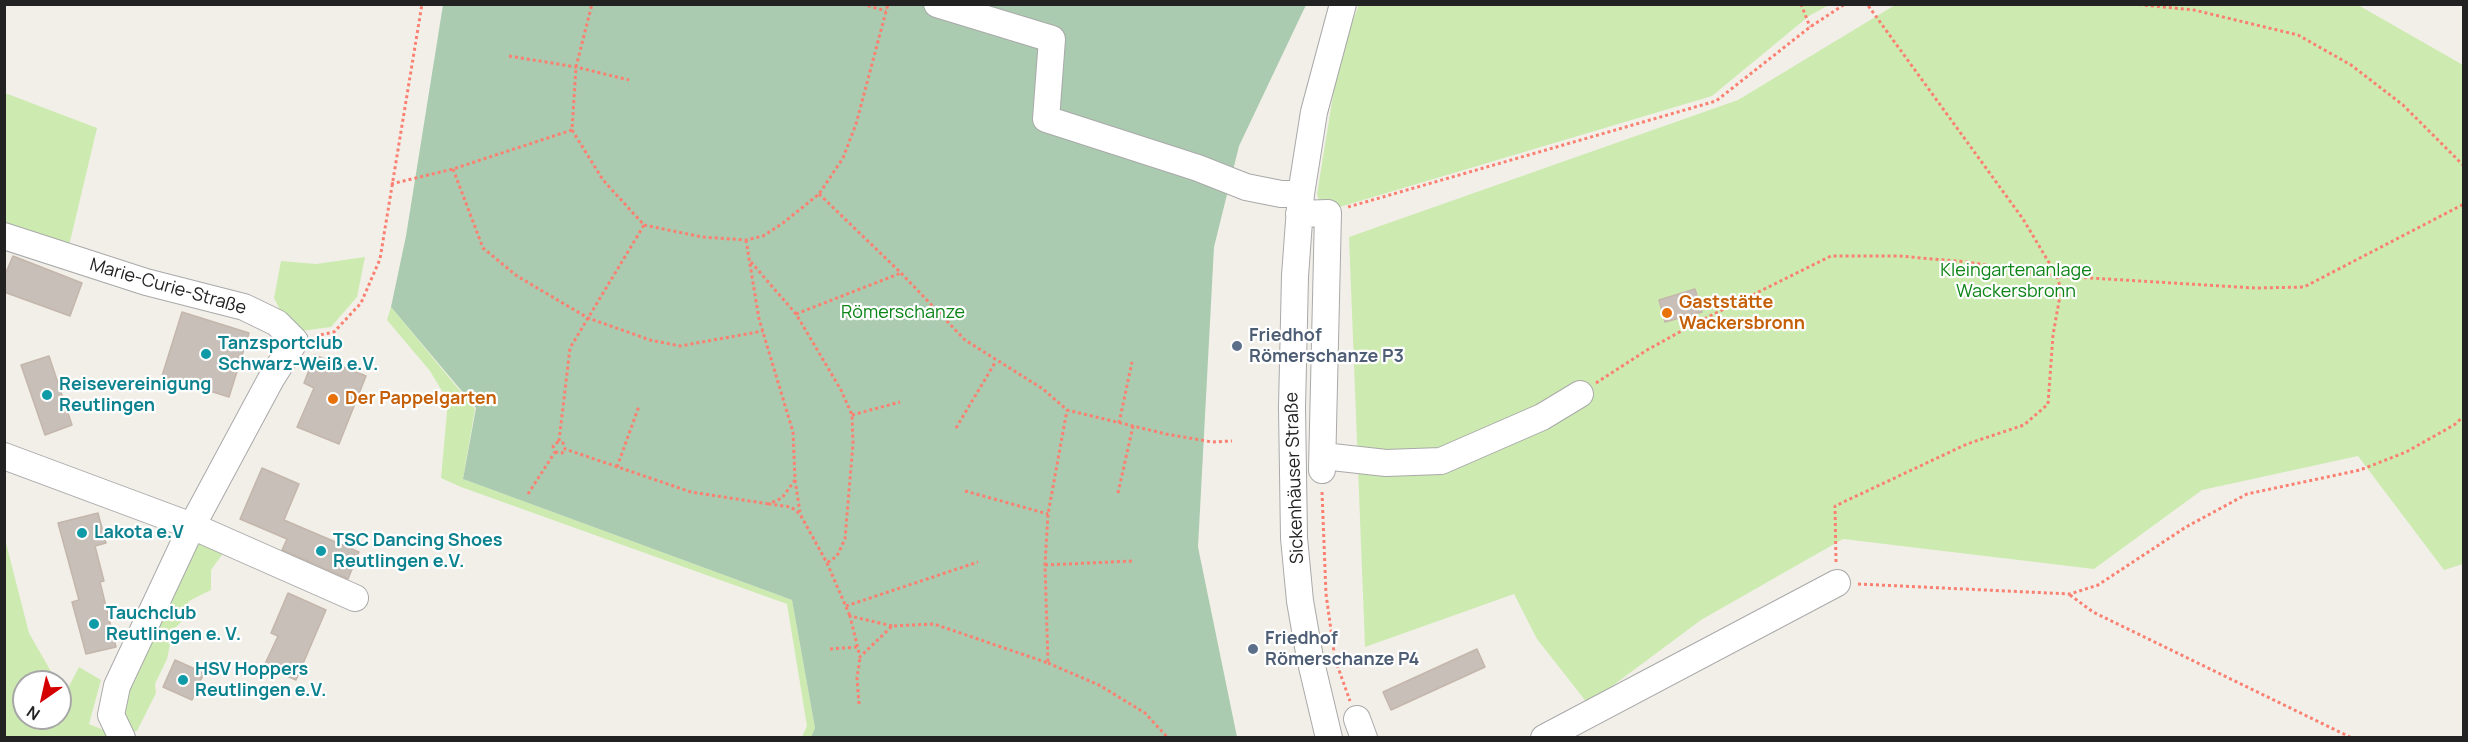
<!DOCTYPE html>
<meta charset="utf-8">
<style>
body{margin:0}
#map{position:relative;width:2468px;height:742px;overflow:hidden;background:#f2efe9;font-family:Manrope,sans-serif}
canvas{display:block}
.frame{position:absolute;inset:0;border:6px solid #222;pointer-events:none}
.north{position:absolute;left:12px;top:670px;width:60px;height:60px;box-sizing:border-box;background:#fff;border:2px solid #a7a7a7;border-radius:50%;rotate:214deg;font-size:16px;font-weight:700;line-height:24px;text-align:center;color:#222}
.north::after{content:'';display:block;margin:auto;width:21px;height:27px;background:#d40000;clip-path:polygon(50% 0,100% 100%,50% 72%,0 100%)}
</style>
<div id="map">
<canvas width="2468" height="742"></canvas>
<div class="frame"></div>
<div class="north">N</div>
</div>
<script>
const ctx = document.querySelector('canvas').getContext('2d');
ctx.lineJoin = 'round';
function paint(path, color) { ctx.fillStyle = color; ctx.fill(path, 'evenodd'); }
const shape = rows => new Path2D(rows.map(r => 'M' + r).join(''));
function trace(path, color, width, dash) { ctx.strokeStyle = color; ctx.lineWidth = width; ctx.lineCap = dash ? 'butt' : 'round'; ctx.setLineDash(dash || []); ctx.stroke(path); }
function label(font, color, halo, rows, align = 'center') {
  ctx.font = font + ' Manrope,sans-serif'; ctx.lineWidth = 4.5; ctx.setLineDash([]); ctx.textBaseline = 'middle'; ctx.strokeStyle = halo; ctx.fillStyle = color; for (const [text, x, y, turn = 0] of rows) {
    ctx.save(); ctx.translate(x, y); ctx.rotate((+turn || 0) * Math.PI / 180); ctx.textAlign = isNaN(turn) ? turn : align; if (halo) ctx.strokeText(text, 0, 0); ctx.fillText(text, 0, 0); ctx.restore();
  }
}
paint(shape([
 [1359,5,1829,5,1809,16,1712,96,1333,209,1321,206,1317,194,1335,83,1346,37],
 [1895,5,2358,5,2463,65,2463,564,2444,570,2358,456,2202,490,2094,569,1843,539,1701,620,1588,704,1537,639,1514,594,1365,647,1349,237,1738,100],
 [5,93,97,128,68,250,5,228],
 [365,257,357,297,331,327,301,331,283,316,274,298,281,261,316,264],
 [391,307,475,409,463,479,792,600,815,728,811,737,802,737,807,726,787,604,461,487,441,478,448,401,430,371,387,320],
 [194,532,224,552,211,570,211,590,189,601,183,620,173,630,167,659,155,684,156,693,137,731,130,732,118,715],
 [4,535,29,633,57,682,24,682,24,718,60,718,60,687,65,694,79,667,101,680,89,724,120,737,5,737]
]), '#cdebb0');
paint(shape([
 [443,5,1306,5,1239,146,1214,247,1198,547,1237,737,811,737,815,728,792,600,463,479,476,408,391,307,406,236]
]), '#aacbaf');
const building = shape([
 [13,256,82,283,70,316,4,292,4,277,13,256],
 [1695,289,1702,312,1665,322,1659,300,1695,289],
 [182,312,249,333,229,397,162,376,182,312],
 [315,355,366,376,339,444,297,427,314,388,304,383,315,355],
 [49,356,72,425,45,435,21,365,49,356],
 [262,468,299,484,284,520,359,552,348,579,282,550,287,539,240,519,262,468],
 [98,513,106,543,95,546,104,581,100,582,116,647,86,654,72,602,79,600,58,523,98,513],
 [288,593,326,610,296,680,264,666,278,636,271,633,288,593],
 [1477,649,1485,667,1391,710,1383,692,1477,649],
 [175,660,204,673,192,700,163,687,175,660]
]);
paint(building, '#c7bfb8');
trace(building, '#c4b6ab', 1.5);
const minor = shape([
 [937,4,1052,39,1046,119,1198,168,1246,187,1281,194,1301,194],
 [1299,214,1328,213,1322,470],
 [4,236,146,282,244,307,277,323,295,341,271,379,192,526,117,686,111,715,122,738],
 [4,456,192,526,355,598],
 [1323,456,1386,463,1441,461,1542,417,1580,394],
 [1357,719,1364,738],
 [1329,738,1310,658,1300,601,1294,538,1292,407,1295,276,1301,194,1314,112,1343,4],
 [1544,738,1837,583]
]);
trace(minor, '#a9a9a9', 28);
trace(shape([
 [862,4,886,11],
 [1801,4,1810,27],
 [2133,4,2194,10,2298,35,2351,65,2403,105,2464,166],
 [509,56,576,67,629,80],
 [572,130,603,180,644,225,570,348,559,441,563,443,565,449,691,492,769,504],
 [453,169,483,248,517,276,588,318,650,340,680,346,763,331],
 [391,184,453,169,572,130,576,67,592,4],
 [819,194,901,273,965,340,1043,389,1067,410,1166,434,1212,442,1232,441],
 [1348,207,1716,101,1810,27,1845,4],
 [644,225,702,237,746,240,763,236,783,223,819,194,843,158,856,124,888,4],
 [746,240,759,319,793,432,795,480,782,498,769,504,791,507,800,514,827,563,850,616],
 [751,262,796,314,841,390,852,415,853,443,845,539,837,556,827,563],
 [796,314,901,273],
 [315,336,334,332,361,303,380,259,422,4],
 [1596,383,1647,350,1696,323,1831,256,1899,256,1967,262,2057,276,2255,288,2304,287,2464,204],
 [852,415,900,402],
 [1119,423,1132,362],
 [956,428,996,361],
 [555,452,562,453,565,449],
 [617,467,639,406],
 [795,480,800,512],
 [965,491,1048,514],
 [1322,492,1326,594,1335,659,1350,701],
 [1118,493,1133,426],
 [528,494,555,452,553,446,559,441],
 [1836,562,1835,506,1967,444,2024,425,2048,404,2053,335,2061,290,2057,276,2023,219,1867,4],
 [1045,565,1133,561],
 [1858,584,2070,594,2098,585,2186,527,2247,494,2360,470,2406,452,2454,425,2464,416],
 [2070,595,2093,612,2352,738],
 [846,606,978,562],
 [892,626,850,616,860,657,892,626,934,624,1048,663,1045,565,1048,514,1067,410],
 [830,649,857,647],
 [1048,663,1099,685,1145,713,1168,738],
 [859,704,857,678,860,658]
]), '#fa8072', 3, [3, 3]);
trace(minor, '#fff', 26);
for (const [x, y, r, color] of [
 [1667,313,6,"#e8710a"],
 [1237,346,6,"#5c6f8a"],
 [206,354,6,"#0f9aa8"],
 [47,395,6,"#0f9aa8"],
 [333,399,6,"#e8710a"],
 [82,533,6,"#0f9aa8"],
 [321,551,6,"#0f9aa8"],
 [94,624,6,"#0f9aa8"],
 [1253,649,6,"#5c6f8a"],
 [183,680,6,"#0f9aa8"]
]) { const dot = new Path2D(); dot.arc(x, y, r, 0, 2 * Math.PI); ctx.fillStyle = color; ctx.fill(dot); trace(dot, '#fff', 2); }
label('18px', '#0c8416', '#fff', [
 ["Kleingartenanlage",2016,271],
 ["Wackersbronn",2016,292],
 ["Römerschanze",903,313]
]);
label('18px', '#222', '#fff', [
 ["Marie-Curie-Straße",168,287,16],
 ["Sickenhäuser Straße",1295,478,-92]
]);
label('bold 18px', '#c56008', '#fff', [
 ["Gaststätte",1679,303],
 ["Wackersbronn",1679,324],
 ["Der Pappelgarten",345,399]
], 'left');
label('bold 18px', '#4e5e75', '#fff', [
 ["Friedhof",1249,336],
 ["Römerschanze P3",1249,357],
 ["Friedhof",1265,639],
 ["Römerschanze P4",1265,660]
], 'left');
label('bold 18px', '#0d838f', '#fff', [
 ["Tanzsportclub",218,344],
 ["Schwarz-Weiß e.V.",218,365],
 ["Reisevereinigung",59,385],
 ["Reutlingen",59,406],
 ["Lakota e.V",94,533],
 ["TSC Dancing Shoes",333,541],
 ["Reutlingen e.V.",333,562],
 ["Tauchclub",106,614],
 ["Reutlingen e. V.",106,635],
 ["HSV Hoppers",195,670],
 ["Reutlingen e.V.",195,691]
], 'left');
</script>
